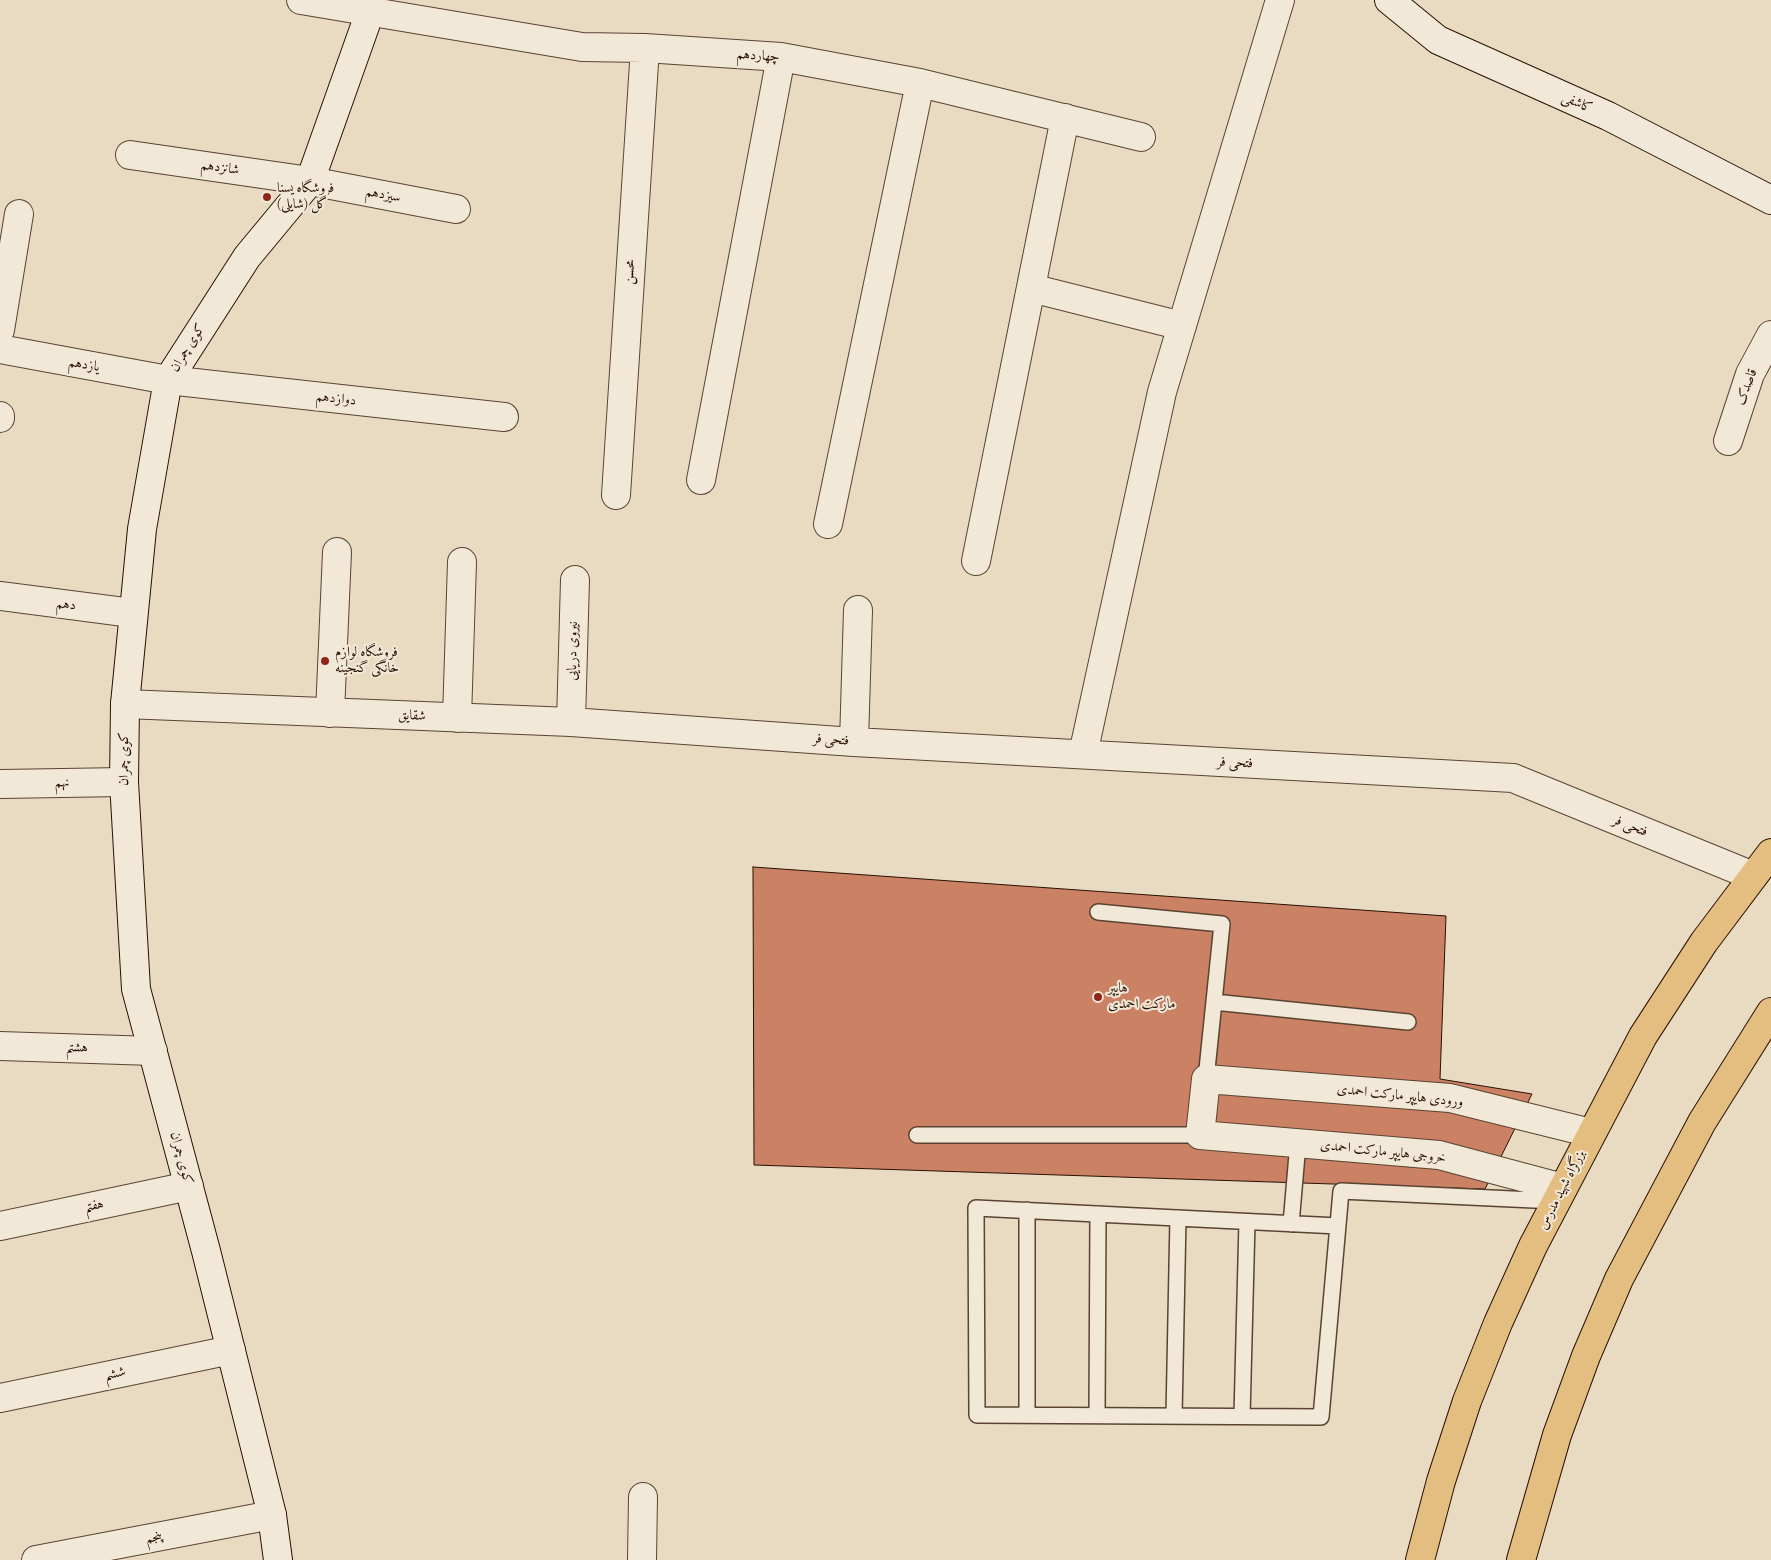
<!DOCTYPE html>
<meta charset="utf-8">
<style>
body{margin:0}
canvas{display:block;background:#e9dbc2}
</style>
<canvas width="1771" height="1560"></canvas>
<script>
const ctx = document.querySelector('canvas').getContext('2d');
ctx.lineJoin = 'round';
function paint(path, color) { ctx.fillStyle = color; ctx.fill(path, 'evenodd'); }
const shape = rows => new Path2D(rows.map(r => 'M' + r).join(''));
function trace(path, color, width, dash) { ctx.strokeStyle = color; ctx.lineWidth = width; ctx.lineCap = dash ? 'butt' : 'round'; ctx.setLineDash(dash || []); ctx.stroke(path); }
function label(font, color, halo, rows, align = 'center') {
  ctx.font = font + ' "IM FELL French Canon",Amiri,serif'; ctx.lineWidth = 4; ctx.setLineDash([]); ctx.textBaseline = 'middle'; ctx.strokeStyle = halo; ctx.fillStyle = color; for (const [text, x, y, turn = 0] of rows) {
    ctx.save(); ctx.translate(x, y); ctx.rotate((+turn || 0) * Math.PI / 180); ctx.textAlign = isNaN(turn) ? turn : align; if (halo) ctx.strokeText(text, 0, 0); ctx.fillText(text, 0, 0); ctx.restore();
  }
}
const building = shape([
 [753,867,1446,916,1440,1079,1532,1094,1485,1189,754,1165,753,867]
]);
paint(building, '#ca8164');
trace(building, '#2a1002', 1);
const lane = shape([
 [1098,912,1222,924,1206,1079],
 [1214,1002,1408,1022],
 [917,1135,1200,1135],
 [1291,1224,1298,1143],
 [1338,1226,976,1208,977,1415,1321,1417,1341,1191,1555,1201],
 [1027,1415,1027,1210],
 [1097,1415,1098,1214],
 [1174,1416,1178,1218],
 [1242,1416,1247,1222]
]);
const street = shape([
 [301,0,582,47,645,48,781,57,920,83,1141,137],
 [130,155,310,181,456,209],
 [1031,288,1182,326],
 [0,330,19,214],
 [0,349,168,380,504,417],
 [0,418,0,416],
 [1728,441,1750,374,1771,335],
 [701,480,781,57],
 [616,495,645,48],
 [828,524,920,83],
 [976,561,1065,118],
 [0,596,132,613],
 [125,704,571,722,854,742,1513,778,1753,876],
 [330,713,337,552],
 [457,718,462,562],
 [571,722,575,580],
 [854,742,858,610],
 [1083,754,1162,392,1280,0],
 [0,784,124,782],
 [0,1046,153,1051],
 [1563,1188,1439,1155,1200,1135,1206,1079,1450,1098,1591,1133],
 [0,1226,189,1186],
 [0,1398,231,1350],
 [36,1560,272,1515],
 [642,1560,643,1497]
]);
const secondary = shape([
 [1389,0,1438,40,1608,116,1771,200],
 [278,1560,272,1515,206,1251,136,989,124,782,125,704,142,529,168,380,247,257,310,181,370,12,372,0]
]);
const highway = shape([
 [1420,1560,1441,1481,1467,1401,1498,1323,1533,1246,1643,1036,1704,942,1771,853],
 [1521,1560,1557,1435,1586,1356,1619,1279,1702,1122,1771,1012]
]);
trace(lane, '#5a4332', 18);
trace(street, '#5a4332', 30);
trace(secondary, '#2a1002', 30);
trace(highway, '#2a1002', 30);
trace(lane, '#f1e8d7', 15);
trace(street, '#f1e8d7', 28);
trace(secondary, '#f1e8d7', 28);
trace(highway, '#e4be81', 28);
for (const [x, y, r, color] of [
 [267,197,5,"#8f2418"],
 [325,661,5,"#8f2418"],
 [1098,997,5,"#8f2418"]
]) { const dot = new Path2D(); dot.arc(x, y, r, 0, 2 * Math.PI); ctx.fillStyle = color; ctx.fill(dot); trace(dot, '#f1e8d7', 2); }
label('14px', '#2a1002', '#f1e8d7', [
 ["چهاردهم",758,56,4],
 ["کاشفی",1577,103,24],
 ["شانزدهم",220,168,8],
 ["سیزدهم",383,195,11],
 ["محسن",630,272,-86],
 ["کوی چمران",188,348,-58],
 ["یازدهم",84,365,10],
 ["قاصدک",1747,387,-69],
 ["دوازدهم",336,399,6],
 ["دهم",66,605,7],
 ["نیروی دریایی",573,651,-89],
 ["شقایق",412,716,2],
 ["فتحی فر",831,740,4],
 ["کوی چمران",125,759,-90],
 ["فتحی فر",1235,763,3],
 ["نهم",62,783,-1],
 ["فتحی فر",1630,826,22],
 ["هشتم",77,1048,2],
 ["ورودی هایپر مارکت احمدی",1400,1096,6],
 ["خروجی هایپر مارکت احمدی",1383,1152,6],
 ["کوی چمران",181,1158,75],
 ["بزرگراه شهید مدرس",1562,1190,-63],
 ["هفتم",94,1206,-12],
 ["ششم",115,1374,-12],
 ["پنجم",154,1538,-11]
]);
label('14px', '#2a1002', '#f1e8d7', [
 ["فروشگاه یسنا",277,189],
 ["گل (شایلی)",277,205],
 ["فروشگاه لوازم",335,653],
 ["خانگی گنجینه",335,669],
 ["هایپر",1108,989],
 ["مارکت احمدی",1108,1005]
], 'left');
</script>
